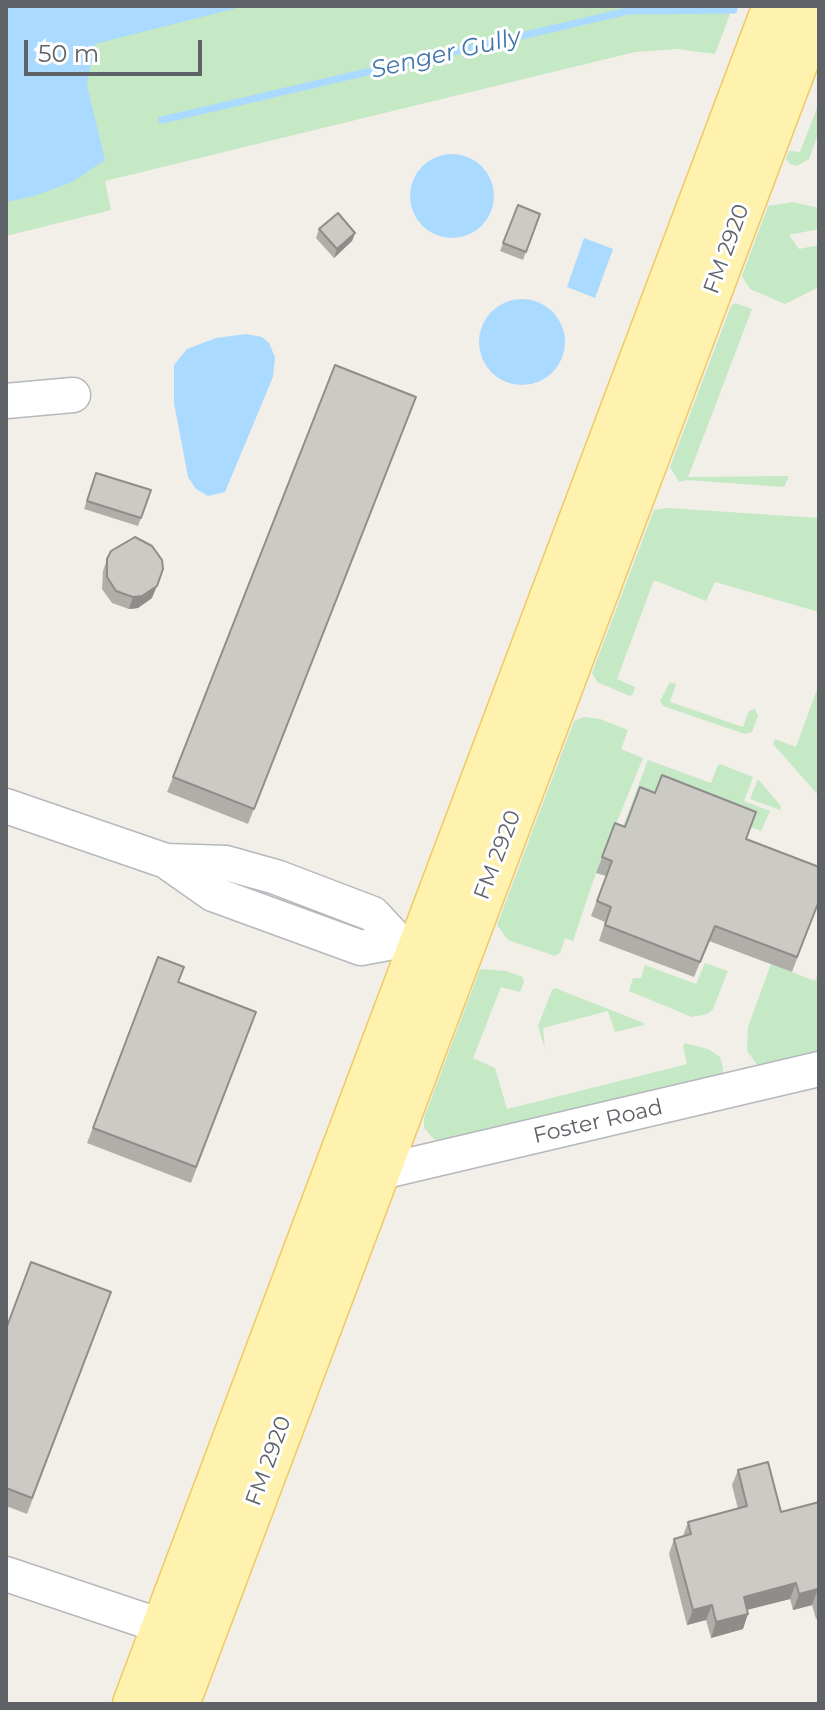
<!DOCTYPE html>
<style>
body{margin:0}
#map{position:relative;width:825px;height:1710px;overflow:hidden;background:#f1efe8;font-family:Montserrat,sans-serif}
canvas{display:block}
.frame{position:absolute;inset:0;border:8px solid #5f6368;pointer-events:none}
.scale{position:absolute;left:24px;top:40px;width:178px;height:36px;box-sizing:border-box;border:4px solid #5f6368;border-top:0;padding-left:10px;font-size:24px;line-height:28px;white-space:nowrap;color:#5f6368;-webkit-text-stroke:6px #fff;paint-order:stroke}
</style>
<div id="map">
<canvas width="825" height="1710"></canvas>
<div class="frame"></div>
<div class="scale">50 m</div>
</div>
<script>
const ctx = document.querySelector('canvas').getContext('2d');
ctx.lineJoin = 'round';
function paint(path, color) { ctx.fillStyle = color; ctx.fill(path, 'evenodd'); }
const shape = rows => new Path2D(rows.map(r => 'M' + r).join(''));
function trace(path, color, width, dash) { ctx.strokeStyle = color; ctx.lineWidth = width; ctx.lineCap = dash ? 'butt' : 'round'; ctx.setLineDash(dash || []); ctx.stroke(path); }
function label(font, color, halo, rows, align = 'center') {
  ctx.font = font + ' Montserrat,sans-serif'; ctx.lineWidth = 6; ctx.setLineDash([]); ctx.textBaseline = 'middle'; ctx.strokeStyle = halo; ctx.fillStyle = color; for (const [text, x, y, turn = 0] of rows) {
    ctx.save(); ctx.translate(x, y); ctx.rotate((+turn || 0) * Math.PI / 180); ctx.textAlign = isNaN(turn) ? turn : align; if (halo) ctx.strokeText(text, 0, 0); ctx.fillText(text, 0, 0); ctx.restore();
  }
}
paint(shape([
 [6,6,733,6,715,54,677,49,635,52,105,181,111,210,6,236],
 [819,103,819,131,809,159,797,166,790,164,786,158,789,151,800,152],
 [793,202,819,208,819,229,789,235,799,249,819,245,819,287,785,304,750,289,742,276,768,206],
 [735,303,752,309,688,477,789,476,784,487,687,480,679,482,670,467,731,306],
 [668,508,819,518,819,612,715,582,706,601,654,580,617,679,635,687,633,694,630,696,597,682,592,673,654,510],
 [670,682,676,684,670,702,743,727,749,711,755,709,758,716,752,732,745,734,663,706,660,701],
 [819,684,819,796,773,744,775,739,796,747],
 [584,717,600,719,628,730,621,749,643,758,596,873,573,941,565,938,560,953,555,956,508,940,497,925,574,721],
 [648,760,711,783,718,765,720,764,753,777,744,801,770,811,761,831,656,791,650,808,619,842,617,842],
 [758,779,781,806,780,810,750,799],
 [705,963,728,971,713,1009,707,1014,692,1017,629,991,633,978,641,978,645,965,696,984],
 [771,964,815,981,819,971,819,1058,761,1070,747,1051,748,1027],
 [480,969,506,971,523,977,524,982,520,992,501,987,473,1058,495,1068,507,1109,687,1064,683,1046,685,1043,708,1049,720,1057,723,1068,721,1082,447,1144,434,1139,424,1128,424,1118],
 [555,988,644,1023,644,1025,615,1032,608,1011,543,1028,545,1049,538,1026,552,990]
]), '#c5e8c5');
paint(shape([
 [6,6,245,6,95,44,87,85,105,160,72,182,34,196,6,202],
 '410 196a42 42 0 1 1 84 0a42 42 0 1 1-84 0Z',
 [584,238,613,249,595,298,567,287],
 '479 342a43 43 0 1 1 86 0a43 43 0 1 1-86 0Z',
 [246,334,262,337,269,343,275,357,273,377,225,492,208,496,196,489,188,477,174,403,174,365,187,349,216,338]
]), '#aadaff');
trace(shape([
 [162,120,628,11,734,10]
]), '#aadaff', 7);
const minor = shape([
 [6,401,73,395],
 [6,806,166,861,226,863,276,877,373,914,398,941],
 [166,861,213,894,361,948,398,941,416,944],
 [377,1173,819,1069],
 [6,1574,188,1635]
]);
const major = shape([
 [134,1704,774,6],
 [178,1704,818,6]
]);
trace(minor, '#b5b8bc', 37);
trace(major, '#f2c960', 45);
trace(minor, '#fff', 34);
trace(major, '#fff2af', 42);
paint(shape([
 [518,205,540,214,523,260,500,251],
 [319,229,355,233,352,241,334,258,316,238],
 [410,413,248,824,167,792,173,777],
 [96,473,151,490,138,526,84,509],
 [107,559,152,598,138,608,129,609,112,603,102,589,103,571],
 [615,823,819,901,792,972,709,941,694,977,599,941,605,922,591,916,606,876,596,873],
 [158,957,178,982,256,1012,191,1183,87,1143],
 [111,1292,27,1514,6,1506,6,1329],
 [738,1470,781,1512,819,1502,819,1618,816,1619,812,1605,793,1610,790,1599,747,1610,743,1629,711,1638,706,1620,687,1625,669,1554,674,1539,683,1536,688,1522,738,1509,732,1485]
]), '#afaea9');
paint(shape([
 [355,233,352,241,334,258,337,249],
 [157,586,152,598,138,608,129,609,133,597],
 [796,1583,790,1599,738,1612,744,1597],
 [818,1589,812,1605,793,1610,799,1594],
 [712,1605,706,1620,687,1625,693,1610],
 [748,1614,743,1629,711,1638,716,1622]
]), '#8f8d8a');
const building = shape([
 [518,205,540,214,526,252,503,243,518,205],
 [338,213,355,233,337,249,319,229,338,213],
 [335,365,416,397,254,809,173,777,335,365],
 [96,473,151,490,141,518,87,501,96,473],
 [135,537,152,546,162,560,163,569,157,586,142,596,133,597,116,591,107,577,107,559,111,551,135,537],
 [662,775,756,812,746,839,819,867,819,901,797,957,715,926,700,962,605,925,611,907,597,901,612,861,602,857,615,823,625,827,640,787,655,793,662,775],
 [158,957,184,967,178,982,256,1012,196,1167,93,1128,158,957],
 [31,1262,111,1292,32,1498,6,1488,6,1329,31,1262],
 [768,1462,781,1512,819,1502,819,1594,818,1589,799,1594,796,1583,744,1597,748,1614,716,1622,712,1605,693,1610,674,1539,691,1534,688,1522,747,1506,738,1470,768,1462]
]);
paint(building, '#cccac5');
trace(building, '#8f8d8a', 2);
label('22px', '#5f6368', '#fff', [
 ["FM 2920",727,249,-70],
 ["FM 2920",498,855,-69],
 ["Foster Road",598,1122,-13],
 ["FM 2920",269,1461,-70]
]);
label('italic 24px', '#4174aa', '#fff', [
 ["Senger Gully",446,54,-13]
]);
</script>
